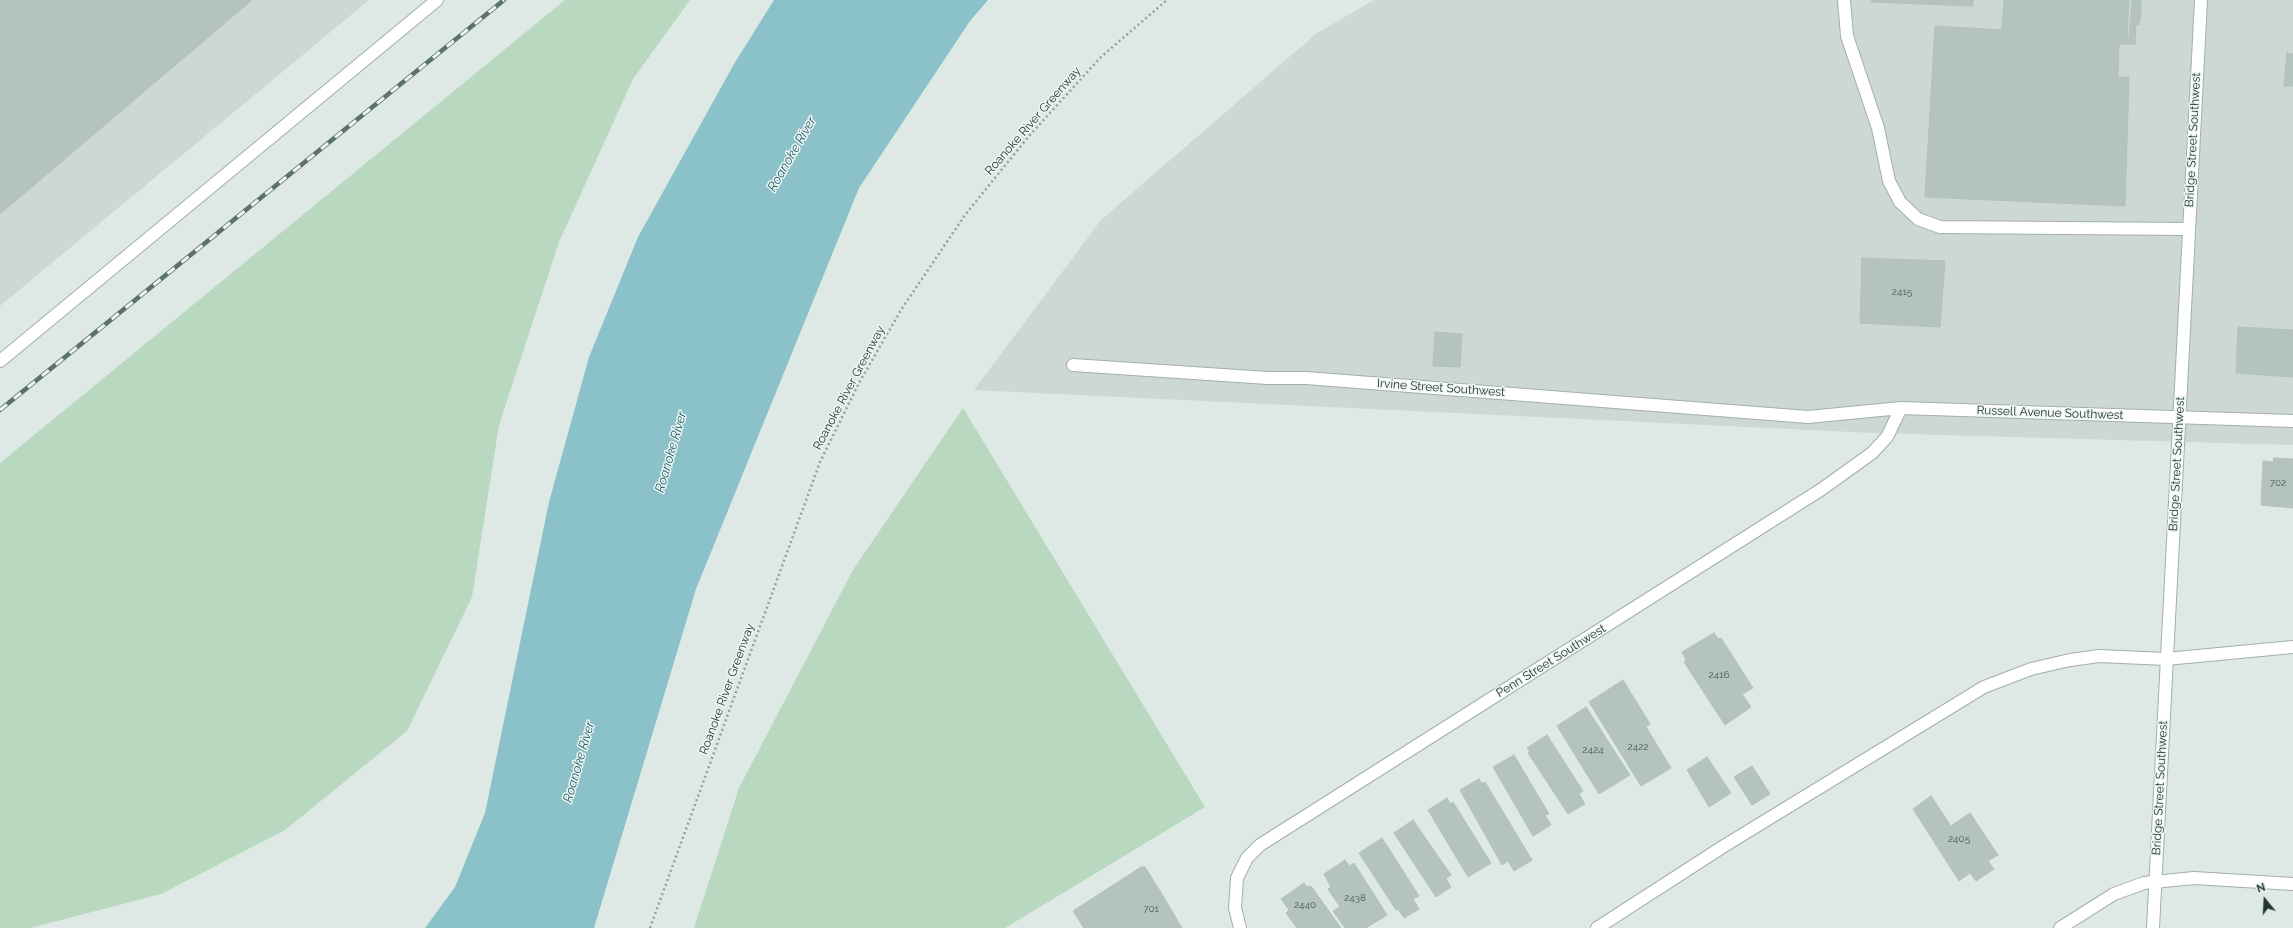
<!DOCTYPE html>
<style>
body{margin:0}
#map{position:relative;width:2293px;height:928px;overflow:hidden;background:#dee8e4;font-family:Raleway,sans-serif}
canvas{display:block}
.north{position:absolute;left:2245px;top:880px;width:40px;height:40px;-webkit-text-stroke:3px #eef5f2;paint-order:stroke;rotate:342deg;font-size:11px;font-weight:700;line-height:16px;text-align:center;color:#213630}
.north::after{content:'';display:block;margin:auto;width:14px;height:18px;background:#213630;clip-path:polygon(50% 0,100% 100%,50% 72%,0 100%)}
</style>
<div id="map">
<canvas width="2293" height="928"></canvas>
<div class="north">N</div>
</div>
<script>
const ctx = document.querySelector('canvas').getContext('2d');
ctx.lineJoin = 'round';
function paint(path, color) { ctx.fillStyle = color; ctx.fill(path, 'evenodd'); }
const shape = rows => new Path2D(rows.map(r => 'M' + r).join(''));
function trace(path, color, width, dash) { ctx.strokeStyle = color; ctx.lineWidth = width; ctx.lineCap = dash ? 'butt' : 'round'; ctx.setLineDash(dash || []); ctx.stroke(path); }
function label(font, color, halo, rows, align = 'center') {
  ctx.font = font + ' Raleway,sans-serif'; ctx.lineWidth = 3; ctx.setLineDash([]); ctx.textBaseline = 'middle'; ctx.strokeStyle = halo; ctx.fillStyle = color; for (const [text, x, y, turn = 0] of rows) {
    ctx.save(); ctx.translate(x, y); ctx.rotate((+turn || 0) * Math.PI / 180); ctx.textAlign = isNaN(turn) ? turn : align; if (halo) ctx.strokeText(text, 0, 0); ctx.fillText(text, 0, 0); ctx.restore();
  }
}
paint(shape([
 [0,0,369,0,0,306],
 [1374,0,2293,0,2293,445,1873,433,974,390,1101,220,1317,33]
]), '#cdd8d2');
paint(shape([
 [565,0,690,0,633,79,559,242,499,425,472,597,407,731,285,830,161,894,30,928,0,928,0,463],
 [963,408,1205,807,1005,928,694,928,739,788,853,570]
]), '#b9d8c0');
paint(shape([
 [774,0,988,0,970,21,859,188,696,589,594,928,425,928,455,887,485,813,549,502,589,357,638,237,734,64]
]), '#8bc2c9');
const building = shape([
 [0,0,252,0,0,214,0,0],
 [1872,0,1973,0,1973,6,1871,2,1872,0],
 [2004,0,2129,0,2127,38,2119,37,2129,39,2132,0,2141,0,2141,15,2139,25,2136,24,2135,44,2119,44,2118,77,2129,77,2125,206,1925,197,1935,26,2002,30,2004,0],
 [2287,53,2293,54,2293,86,2284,86,2287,53],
 [1862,258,1945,261,1940,327,1860,323,1862,258],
 [2238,327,2293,330,2293,377,2236,373,2238,327],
 [1435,332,1462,334,1460,367,1433,366,1435,332],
 [2274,458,2293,459,2293,508,2261,505,2263,461,2273,462,2274,458],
 [1714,633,1718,639,1721,638,1753,688,1742,694,1751,707,1725,725,1684,662,1686,660,1682,652,1714,633],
 [1623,680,1650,724,1646,727,1671,768,1641,786,1589,702,1623,680],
 [1586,707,1630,775,1599,794,1557,726,1586,707],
 [1547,735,1583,791,1579,794,1585,804,1568,814,1528,753,1530,752,1527,748,1547,735],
 [1514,755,1549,814,1545,815,1551,825,1533,836,1493,767,1514,755],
 [1707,757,1731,793,1709,807,1687,770,1707,757],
 [1752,766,1770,794,1752,805,1734,777,1752,766],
 [1479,779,1482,784,1485,782,1532,860,1514,871,1508,861,1502,865,1460,790,1479,779],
 [1931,796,1951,826,1970,813,1998,855,1988,861,1994,869,1976,881,1970,873,1959,881,1913,809,1931,796],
 [1447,798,1450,804,1453,802,1491,863,1468,877,1428,810,1447,798],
 [1413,820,1451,875,1446,879,1451,887,1436,897,1394,833,1413,820],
 [1382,838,1419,896,1413,899,1419,909,1404,918,1398,909,1396,910,1359,853,1382,838],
 [1345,860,1349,866,1354,863,1387,915,1366,928,1345,928,1333,911,1340,907,1328,889,1331,887,1324,874,1345,860],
 [1141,867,1145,867,1160,891,1101,928,1084,928,1073,911,1141,867],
 [1304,883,1307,887,1311,886,1341,928,1297,928,1286,913,1289,910,1281,899,1304,883],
 [1160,891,1182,928,1101,928,1160,891]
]);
paint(building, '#b4c3bc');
trace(building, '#b2c1ba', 1);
const service = shape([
 [1844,0,1847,36,1878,128,1889,181,1900,202,1918,219,1940,227,2189,229],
 [0,361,437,0],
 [1597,928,1724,846,1984,687,2031,669,2070,660,2099,656,2166,659,2293,647]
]);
const minor = shape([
 [1073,365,1268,378,1306,378,1808,417,1901,408,2293,421],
 [1240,928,1235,908,1237,878,1247,858,1260,845,1822,489,1872,453,1887,437,1901,408],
 [2060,928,2114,894,2144,883,2194,878,2293,884]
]);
const tertiary = shape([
 [2153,928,2201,0]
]);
trace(service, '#a2afaa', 14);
trace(minor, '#a2afaa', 14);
trace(tertiary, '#a2afaa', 14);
trace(shape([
 [650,928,820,462,859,383,901,310,965,215,1029,136,1101,57,1167,0]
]), '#82a99b', 2.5, [2, 3]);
trace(service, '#fff', 12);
trace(minor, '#fff', 12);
trace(tertiary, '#fff', 12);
const rail = shape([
 [0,410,504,0]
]);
trace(rail, '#5b726b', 4.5);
trace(rail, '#eef5f2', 3, [9]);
label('10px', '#465953', null, [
 ["2415",1902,292],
 ["702",2278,483],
 ["2416",1719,675],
 ["2422",1638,747],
 ["2424",1593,750],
 ["2405",1959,839],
 ["2438",1355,898],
 ["2440",1305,905],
 ["701",1151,909]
]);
label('12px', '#213630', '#eef5f2', [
 ["Roanoke River Greenway",1033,121,-49],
 ["Bridge Street Southwest",2193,140,-87],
 ["Roanoke River Greenway",849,388,-62],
 ["Irvine Street Southwest",1441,388,4],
 ["Russell Avenue Southwest",2050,413,2],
 ["Bridge Street Southwest",2177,464,-87],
 ["Penn Street Southwest",1551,661,-32],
 ["Roanoke River Greenway",727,689,-70],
 ["Bridge Street Southwest",2160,788,-87]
]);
label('italic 13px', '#22626c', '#eef5f2', [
 ["Roanoke River",792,154,-60],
 ["Roanoke River",671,452,-74],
 ["Roanoke River",579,762,-74]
]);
</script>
